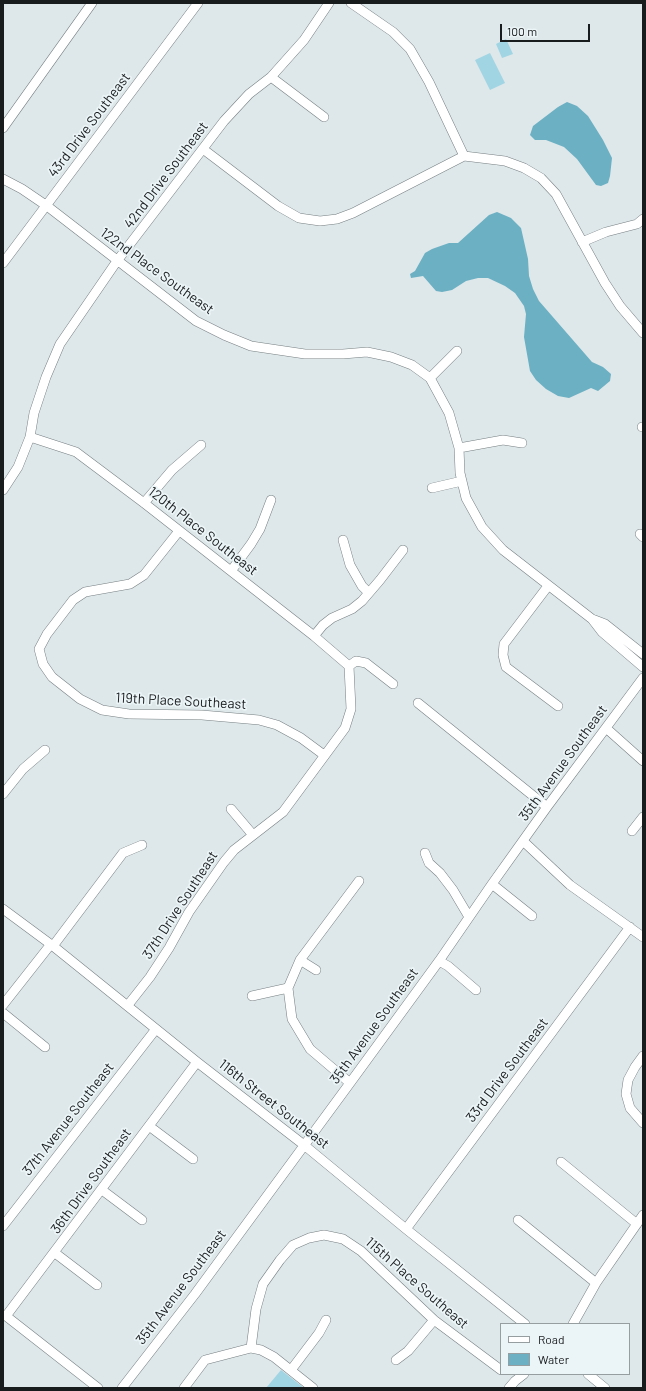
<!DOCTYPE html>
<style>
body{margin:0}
#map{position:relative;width:646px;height:1391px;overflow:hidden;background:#dee7ea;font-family:Barlow,sans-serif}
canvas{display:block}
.frame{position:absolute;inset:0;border:4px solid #191c1d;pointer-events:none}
.legend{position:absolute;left:500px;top:1323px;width:130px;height:52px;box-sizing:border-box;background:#ebf4f7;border:1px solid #979ea0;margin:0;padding:5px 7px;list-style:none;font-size:12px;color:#191c1d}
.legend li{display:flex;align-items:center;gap:8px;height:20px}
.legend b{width:20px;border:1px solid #979ea0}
.scale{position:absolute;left:500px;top:24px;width:90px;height:18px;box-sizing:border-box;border:2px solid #191c1d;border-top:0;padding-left:5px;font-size:12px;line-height:14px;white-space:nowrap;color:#191c1d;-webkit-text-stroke:3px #ebf4f7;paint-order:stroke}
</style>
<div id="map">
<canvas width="646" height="1391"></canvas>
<div class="frame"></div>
<ul class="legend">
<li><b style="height:5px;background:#fff"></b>Road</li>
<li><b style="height:11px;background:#6bb0c3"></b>Water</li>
</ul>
<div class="scale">100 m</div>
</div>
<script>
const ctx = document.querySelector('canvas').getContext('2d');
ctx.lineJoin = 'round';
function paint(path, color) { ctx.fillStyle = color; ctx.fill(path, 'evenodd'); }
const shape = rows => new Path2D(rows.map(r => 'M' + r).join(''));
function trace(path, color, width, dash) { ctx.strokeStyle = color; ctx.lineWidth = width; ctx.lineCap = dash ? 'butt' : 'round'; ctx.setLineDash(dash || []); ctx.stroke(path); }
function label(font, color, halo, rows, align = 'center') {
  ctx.font = font + ' Barlow,sans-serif'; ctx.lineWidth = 3.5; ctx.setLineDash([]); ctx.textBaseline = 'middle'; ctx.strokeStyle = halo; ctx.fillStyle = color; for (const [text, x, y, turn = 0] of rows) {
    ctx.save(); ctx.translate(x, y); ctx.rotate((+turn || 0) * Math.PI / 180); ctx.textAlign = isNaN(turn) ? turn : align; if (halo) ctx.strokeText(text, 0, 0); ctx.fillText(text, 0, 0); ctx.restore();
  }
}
paint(shape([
 [506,39,513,54,502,58,496,44],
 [490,53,505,83,490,90,475,60],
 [281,1370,304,1388,266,1388]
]), '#a1d5e3');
paint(shape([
 [567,102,577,106,588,116,603,140,612,158,610,176,608,183,601,186,596,185,577,159,564,147,546,140,535,140,530,135,533,126,558,107],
 [497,212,511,218,521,228,528,259,529,276,533,289,539,301,592,362,603,367,611,374,610,381,598,391,591,388,569,398,558,396,546,389,536,380,530,371,524,337,526,314,524,306,515,293,505,286,488,278,478,278,466,281,452,290,442,292,436,291,423,276,411,278,410,274,415,271,425,253,432,249,449,243,458,243,489,215]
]), '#6bb0c3');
const minor = shape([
 [351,3,393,32,410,49,429,82,464,156,505,161,524,168,541,178,556,194,605,283,620,306,643,333],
 [271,77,324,117],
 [3,128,92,3],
 [203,149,278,206,299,218,320,221,337,219,353,213,464,156],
 [3,179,22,189,47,206,196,321,224,335,251,346,305,354,343,354,367,352,391,357,412,365,430,378,449,413,459,448,460,473,466,498,482,527,503,550,592,619,605,624,643,654],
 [582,242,606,232,637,224,643,219],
 [3,263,198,3],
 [430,378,457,351],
 [642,427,643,427],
 [30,437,76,452,144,503,314,636,349,666],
 [459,448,503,440,522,443],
 [432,488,462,481],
 [3,490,18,467,30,437,34,413,46,377,60,344,117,261,224,121,249,94,271,77,304,40,329,3],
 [144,503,172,470,201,445],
 [179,531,144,575,130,584,85,592,73,600,47,634,39,649,43,664,52,677,80,699,102,710,129,714,202,715,259,720,277,725,301,738,324,755],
 [640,534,643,537],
 [343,540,350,565,362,586,369,593],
 [231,571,251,544,260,529,271,500],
 [548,586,504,644,503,655,506,667,558,706],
 [592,619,602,632,643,667],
 [314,636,323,625,332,618,352,609,362,601,380,580,403,550],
 [349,666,356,661,366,663,393,684],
 [418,703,547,807],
 [606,728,643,761],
 [3,794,23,769,45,750],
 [231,809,253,835],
 [632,831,643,817],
 [523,841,570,885,643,937],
 [425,853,429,863,440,873,453,890,469,917],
 [492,884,532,916],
 [3,909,53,946,197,1062,304,1145,406,1229,525,1324],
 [53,946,123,853,142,845],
 [300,960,316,970],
 [439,961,448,966,476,990],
 [252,996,288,988],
 [3,1005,51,944],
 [128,1005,150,977,169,948,189,912,224,862,234,850,283,812,345,728,351,709,349,666],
 [3,1013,45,1047],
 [643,1056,635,1067,628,1080,626,1094,630,1108,643,1123],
 [350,1083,310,1049,292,1019,288,988,300,960,359,881],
 [149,1126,193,1159],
 [561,1162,637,1224],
 [102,1190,142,1220],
 [518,1220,596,1283],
 [3,1226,156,1029],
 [406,1229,630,927],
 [55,1253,97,1285],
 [573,1324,596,1283,643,1215],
 [251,1348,256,1309,263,1284,280,1260,293,1245,309,1238,324,1235,343,1239,361,1251,434,1320,501,1370],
 [396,1360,408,1351,434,1320],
 [291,1370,319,1333,326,1320],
 [588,1374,605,1388],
 [98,1388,6,1316,197,1062],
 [122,1388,195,1294,350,1083,439,961,492,884,547,807,643,678],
 [184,1388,205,1360,251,1348,261,1350,274,1357,313,1388],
 [509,1388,515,1381,524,1374]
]);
trace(minor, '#767f81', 10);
trace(minor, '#fff', 9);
label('14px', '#191c1d', '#ebf4f7', [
 ["43rd Drive Southeast",89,125,-53],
 ["42nd Drive Southeast",166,175,-53],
 ["122nd Place Southeast",157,271,36],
 ["120th Place Southeast",203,531,38],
 ["119th Place Southeast",181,701,3],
 ["35th Avenue Southeast",563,763,-54],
 ["37th Drive Southeast",180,905,-57],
 ["35th Avenue Southeast",374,1026,-54],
 ["33rd Drive Southeast",507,1070,-53],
 ["116th Street Southeast",274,1104,38],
 ["37th Avenue Southeast",68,1119,-52],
 ["36th Drive Southeast",91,1181,-54],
 ["115th Place Southeast",417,1283,41],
 ["35th Avenue Southeast",181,1287,-53]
]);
</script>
